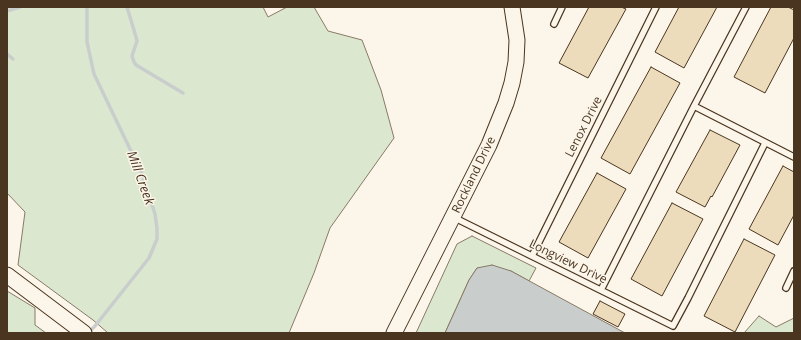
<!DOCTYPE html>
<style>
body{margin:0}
#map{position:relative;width:801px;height:340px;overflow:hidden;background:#fbf6e9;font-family:"Open Sans",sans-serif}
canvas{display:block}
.frame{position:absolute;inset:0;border:8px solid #4a3520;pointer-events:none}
</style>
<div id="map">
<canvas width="801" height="340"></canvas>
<div class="frame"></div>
</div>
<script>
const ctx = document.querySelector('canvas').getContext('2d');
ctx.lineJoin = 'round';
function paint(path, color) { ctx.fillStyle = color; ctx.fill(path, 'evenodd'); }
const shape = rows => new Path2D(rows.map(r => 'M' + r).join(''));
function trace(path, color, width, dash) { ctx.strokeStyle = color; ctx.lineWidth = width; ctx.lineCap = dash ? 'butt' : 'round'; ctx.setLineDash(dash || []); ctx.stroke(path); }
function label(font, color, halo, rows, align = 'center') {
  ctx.font = font + ' "Open Sans",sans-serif'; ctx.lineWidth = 3; ctx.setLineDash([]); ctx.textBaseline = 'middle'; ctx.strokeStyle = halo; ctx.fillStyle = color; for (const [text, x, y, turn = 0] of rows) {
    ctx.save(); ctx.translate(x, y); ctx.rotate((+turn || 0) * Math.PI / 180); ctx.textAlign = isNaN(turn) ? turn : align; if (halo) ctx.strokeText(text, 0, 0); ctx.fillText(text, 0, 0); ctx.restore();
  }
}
const green = shape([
 [7,7,263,7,268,17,287,7,314,7,328,31,362,40,381,90,394,138,330,228,314,273,289,333,108,333,93,320,18,265,25,212,7,193,7,7],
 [472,236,536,268,529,281,511,271,477,268,469,280,445,333,416,333,457,244,472,236],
 [7,291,35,308,35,325,46,333,7,333,7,291],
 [759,316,776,327,794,318,794,333,744,333,759,316]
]);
paint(green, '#dce7d0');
trace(green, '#887966', 1);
const water = shape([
 [492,265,511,271,625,333,445,333,469,280,477,268,492,265]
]);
paint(water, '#c9cecd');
trace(water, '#887966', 1);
trace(shape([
 [87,7,87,42,94,74,142,174,155,214,157,228,157,239,149,258,95,326,88,333],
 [127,7,136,37,137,41,132,56,134,62,136,65,183,93],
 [7,11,20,7],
 [7,54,13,59]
]), '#c9cecd', 3.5);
const building = shape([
 [589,7,621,7,626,9,588,78,559,63,589,7],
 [679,7,717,7,684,68,655,52,679,7],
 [771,7,788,7,794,10,794,38,765,93,734,77,771,7],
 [651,67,680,83,630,174,601,158,651,67],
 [710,130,740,145,712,197,711,196,705,207,676,192,710,130],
 [783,166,794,172,794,215,778,245,749,229,783,166],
 [597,173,626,189,588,258,559,242,597,173],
 [672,203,703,219,662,296,631,279,672,203],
 [744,239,775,255,735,332,704,316,744,239],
 [600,301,625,314,618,327,593,314,600,301]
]);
paint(building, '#ecdcbc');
trace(building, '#4a3520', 1);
const lane = shape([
 [746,7,694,106,794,157],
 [554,24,562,7],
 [453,217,673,326,688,298,765,143],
 [532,256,656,7],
 [786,288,794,271],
 [601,290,694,106]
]);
const secondary = shape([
 [7,275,84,333],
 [394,333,489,145,506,103,512,83,516,62,517,40,512,7]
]);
trace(lane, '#4a3520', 8);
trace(secondary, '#4a3520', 17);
trace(lane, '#fbf6e9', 5.5);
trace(secondary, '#fbf6e9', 15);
label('12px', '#4a3520', '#fbf6e9', [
 ["Lenox Drive",584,127,-63],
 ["Rockland Drive",474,175,-64],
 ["Longview Drive",568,262,26]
]);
label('italic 13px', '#4a3520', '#fbf6e9', [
 ["Mill Creek",140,178,70]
]);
</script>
